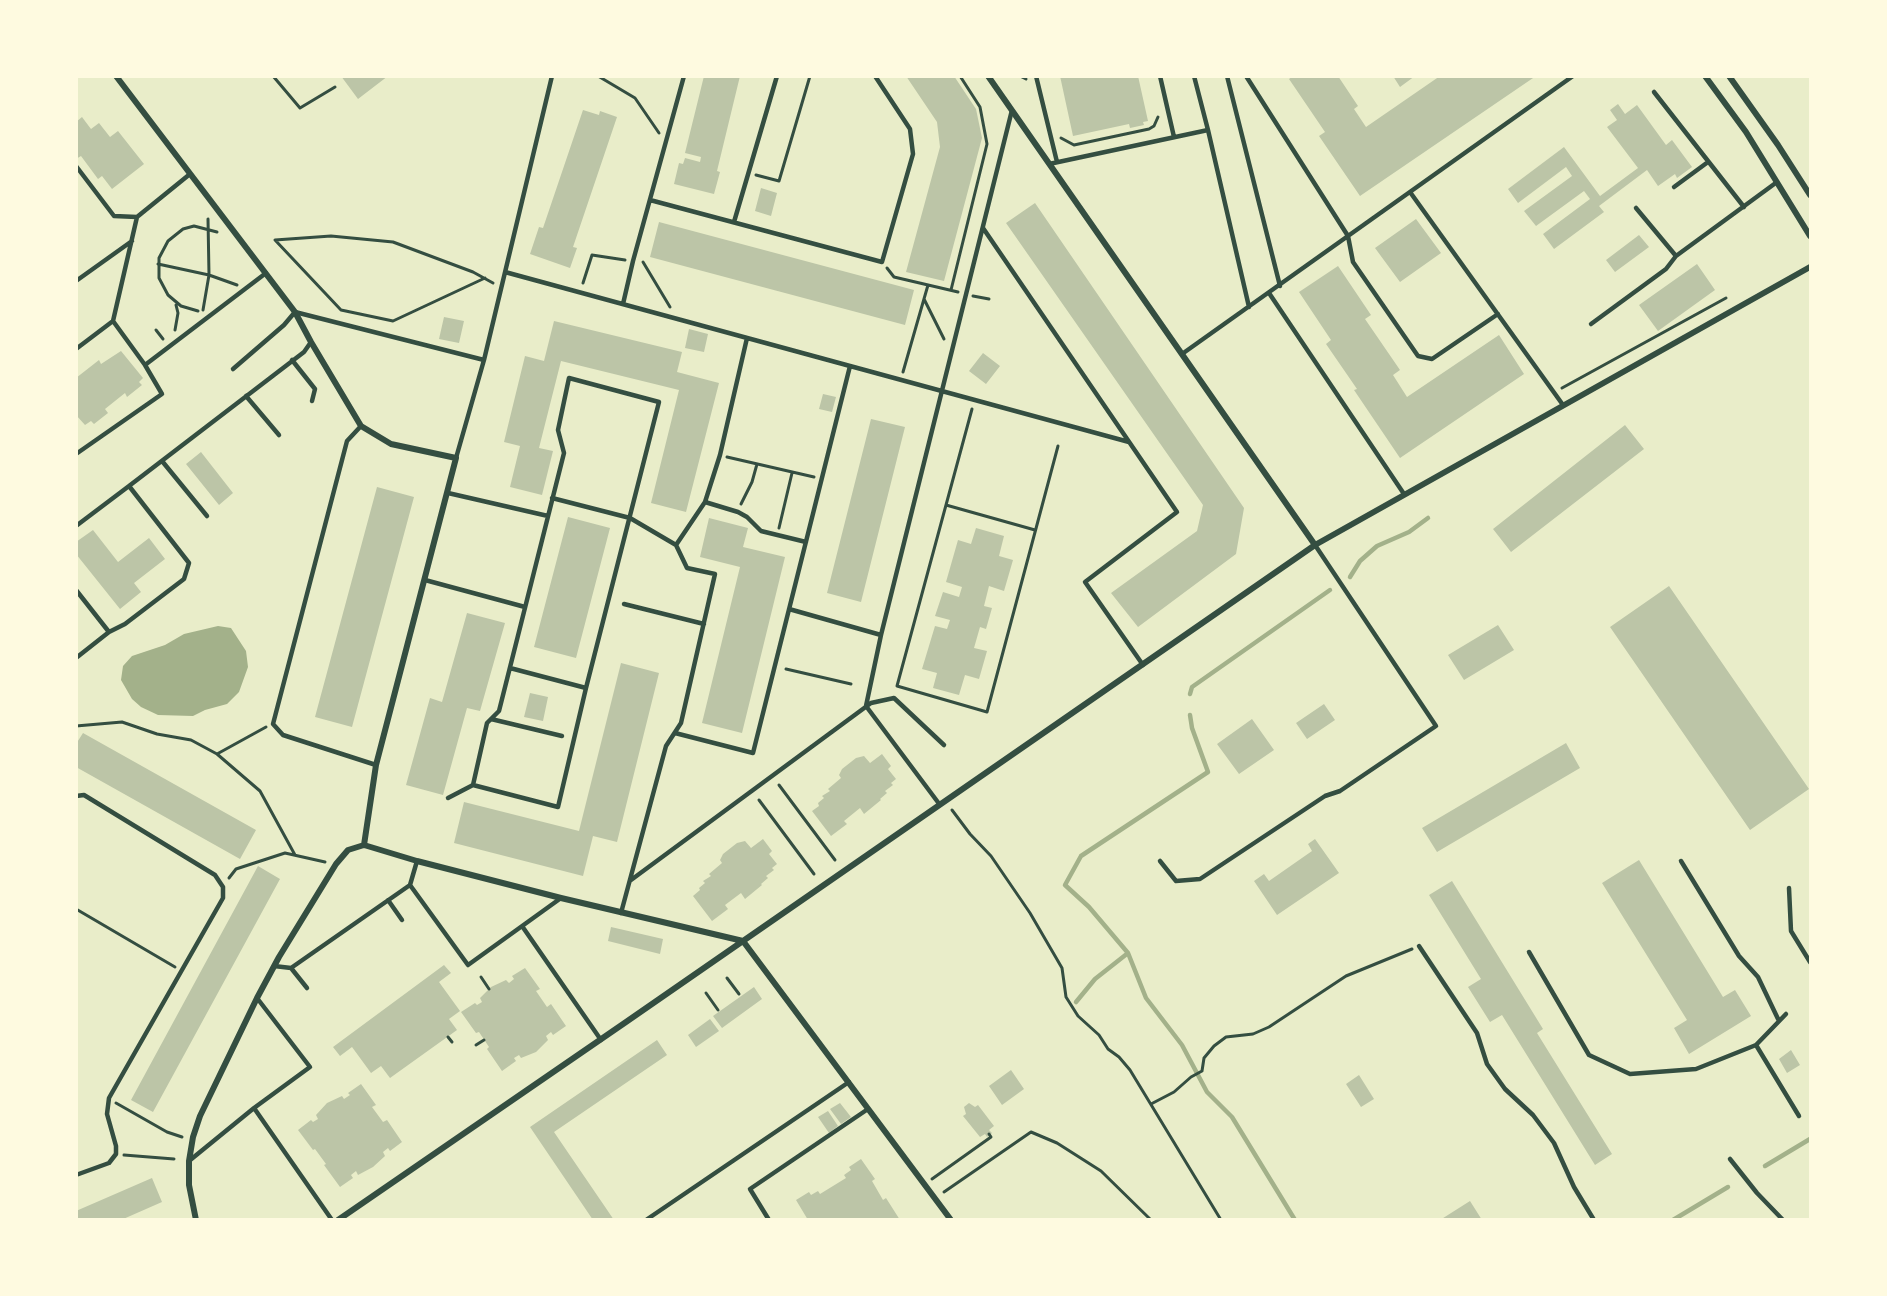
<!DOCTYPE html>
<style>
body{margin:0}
#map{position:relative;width:1887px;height:1296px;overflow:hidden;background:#e9edc9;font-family:"Alegreya Sans",sans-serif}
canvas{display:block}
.frame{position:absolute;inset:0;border:78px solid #fefae0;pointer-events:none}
</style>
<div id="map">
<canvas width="1887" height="1296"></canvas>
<div class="frame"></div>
</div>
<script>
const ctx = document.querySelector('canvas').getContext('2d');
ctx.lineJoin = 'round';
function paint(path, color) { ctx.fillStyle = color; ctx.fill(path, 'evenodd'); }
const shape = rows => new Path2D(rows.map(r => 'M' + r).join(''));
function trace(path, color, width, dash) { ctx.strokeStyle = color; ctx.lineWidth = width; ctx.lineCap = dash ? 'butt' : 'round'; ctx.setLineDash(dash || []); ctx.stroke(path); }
paint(shape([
 [218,626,231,628,246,651,248,667,239,692,227,704,205,710,193,716,158,715,141,707,132,699,121,680,123,666,132,656,165,645,184,634]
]), '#a3b18a');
trace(shape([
 [1350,577,1360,561,1377,546,1409,532,1428,518],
 [1190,694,1192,687,1330,590],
 [1190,715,1192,728,1208,772,1081,856,1065,885,1089,907,1128,953,1146,998,1182,1045,1207,1092,1232,1117,1295,1220],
 [1076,1002,1095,979,1128,953],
 [1765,1166,1810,1139],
 [1673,1220,1728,1187]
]), '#a3b18a', 4.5);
paint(shape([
 [341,76,388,76,358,99],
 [704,76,740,76,717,171,720,172,714,194,674,184,679,163,683,164,685,158,700,162,701,157,685,153],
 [906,76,954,76,976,109,982,138,944,281,906,272,940,147,937,122],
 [1060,76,1138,76,1148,121,1143,122,1144,125,1130,128,1129,124,1073,136],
 [1293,76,1338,76,1358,106,1354,109,1366,127,1440,76,1536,76,1360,196,1319,136,1325,132,1289,79],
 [1393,76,1415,76,1400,87],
 [1618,104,1625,114,1637,105,1666,145,1672,140,1692,167,1677,178,1675,174,1658,186,1647,170,1599,206,1604,212,1554,249,1543,234,1590,199,1584,191,1536,226,1524,211,1572,176,1566,167,1518,203,1508,189,1564,147,1600,196,1638,168,1607,127,1617,120,1610,110],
 [583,110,599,115,600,111,617,117,573,247,577,248,570,268,530,254,539,227,543,228],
 [82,117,91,129,99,123,110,137,118,131,144,164,112,189,102,176,98,179,81,156,76,159,76,122],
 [761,188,777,193,771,216,755,211],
 [1035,203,1244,508,1236,554,1138,627,1111,593,1197,531,1203,505,1006,223],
 [1416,219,1441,253,1400,282,1375,248],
 [659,222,914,290,905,325,650,257],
 [1639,235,1649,247,1615,272,1606,260],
 [1697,264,1715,290,1658,331,1639,305],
 [1338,266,1371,315,1365,319,1400,370,1393,375,1407,397,1499,335,1524,374,1400,458,1354,390,1357,389,1326,344,1331,340,1299,292],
 [444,317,464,321,459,343,439,339],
 [554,321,682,352,677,372,719,383,686,512,651,503,679,390,561,361,539,448,553,451,542,495,510,487,520,446,504,442,525,356,544,361],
 [689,329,708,334,704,352,685,348],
 [121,351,143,378,139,382,142,385,127,397,125,393,105,409,108,413,94,424,91,421,85,425,76,415,76,378,99,360,101,364],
 [983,353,1000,366,986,384,969,371],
 [823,394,836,397,832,412,819,409],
 [871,419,905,427,861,602,827,593],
 [1625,425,1644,449,1511,552,1493,529],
 [201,452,233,493,219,505,186,464],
 [377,487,414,497,352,727,315,717],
 [568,517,610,528,576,658,534,647],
 [709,518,748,528,743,547,785,557,742,733,702,723,740,567,700,557],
 [976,528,1004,536,999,556,1013,560,1004,591,989,586,984,606,992,608,986,629,980,627,974,648,987,651,979,679,965,675,959,695,933,688,937,673,922,669,935,626,947,629,950,620,935,616,943,592,959,597,962,587,946,582,958,540,971,544],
 [93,530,118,562,149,538,165,559,134,583,141,592,120,609,76,554,76,542],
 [1669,586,1809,789,1750,830,1610,627],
 [467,613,505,623,480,711,467,708,443,795,406,785,430,698,442,702],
 [1498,625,1514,650,1464,680,1448,655],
 [621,663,659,673,617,842,593,836,583,876,454,843,464,802,579,831],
 [530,693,548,697,543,721,524,717],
 [1324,704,1335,720,1307,739,1296,723],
 [1252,719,1274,750,1239,774,1217,744],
 [83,733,256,830,240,859,76,767,76,744],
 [1566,743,1580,768,1437,852,1422,828],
 [882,754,891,766,888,769,896,779,891,783,893,785,885,791,887,793,880,799,881,800,864,814,860,808,844,821,847,824,831,836,812,811,819,806,818,803,824,798,822,796,830,791,828,789,841,778,839,775,842,769,856,758,864,756,870,763],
 [763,839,772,851,769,854,777,864,772,868,774,870,766,876,768,878,761,884,762,885,745,899,741,893,725,905,728,909,712,921,693,896,700,890,699,888,705,883,703,881,711,876,709,874,722,863,720,860,723,854,737,843,745,841,751,848],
 [1315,839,1339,873,1277,915,1254,881,1264,874,1269,881,1312,851,1308,844],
 [1639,860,1723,997,1735,990,1751,1016,1689,1054,1674,1028,1687,1020,1602,883],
 [258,866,280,879,153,1112,131,1100],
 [1452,881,1543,1029,1537,1033,1612,1154,1595,1165,1502,1015,1490,1022,1468,987,1481,979,1429,895],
 [611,927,663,939,660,954,608,941],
 [444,965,451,973,439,982,460,1011,449,1019,457,1030,390,1078,381,1066,371,1073,352,1047,340,1056,333,1047],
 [525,968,540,989,536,991,547,1007,551,1004,566,1026,553,1035,551,1032,546,1036,548,1040,536,1052,521,1058,519,1055,514,1058,516,1061,502,1071,487,1049,489,1047,479,1032,476,1033,461,1012,475,1003,477,1005,482,1002,480,998,491,987,506,980,509,983,514,979,512,976],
 [754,987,762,999,722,1028,713,1016],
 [710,1019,719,1031,696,1047,688,1035],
 [657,1040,667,1055,554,1132,614,1220,593,1220,530,1127],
 [1791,1050,1800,1065,1787,1073,1779,1059],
 [1011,1070,1024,1089,1002,1105,989,1086],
 [1359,1075,1374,1099,1361,1107,1346,1084],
 [361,1084,376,1105,372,1107,383,1122,387,1120,402,1142,390,1151,388,1148,383,1152,385,1156,373,1167,358,1175,356,1171,351,1175,353,1178,340,1187,324,1165,326,1164,315,1149,313,1150,298,1130,311,1120,313,1122,318,1119,316,1115,327,1103,342,1096,344,1099,350,1095,348,1093],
 [840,1103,851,1117,841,1124,830,1109],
 [969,1103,975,1107,978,1105,994,1126,989,1130,992,1133,987,1137,985,1134,980,1137,963,1116,966,1114,964,1107],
 [828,1111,838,1126,829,1133,818,1117],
 [861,1159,875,1179,872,1181,883,1200,886,1198,900,1220,808,1220,796,1200,809,1192,811,1195,818,1191,820,1194,846,1178,844,1175,851,1170,849,1167],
 [152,1178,162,1202,121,1220,76,1220,76,1211],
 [1470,1201,1482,1220,1440,1220]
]), '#bcc5a7');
trace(shape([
 [273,76,300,108,335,87],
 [598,76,635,98,659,133],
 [1020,76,1026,79],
 [1061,138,1074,145,1149,129,1154,126,1158,117],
 [756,175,779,181,810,76],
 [275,240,341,310,393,321,485,278],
 [275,240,331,236,393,242,473,272,493,283],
 [643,262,670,307],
 [158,264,209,275,237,285],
 [887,268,894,277,958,292],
 [583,283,592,255,625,260],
 [951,290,987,144,980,107,960,76],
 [973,296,989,299],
 [924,299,944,339],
 [203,310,209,275,208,219],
 [198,311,181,306,168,295,159,278,159,258,168,241,183,229,194,226,217,232],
 [156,330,163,339],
 [175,330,178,313,176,305],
 [903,372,928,285],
 [1562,388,1726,298],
 [727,457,814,477],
 [741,504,752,482,757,464],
 [946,505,1035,530],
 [779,528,792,473],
 [786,669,851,684],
 [897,686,987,712,1058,446],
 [897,686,972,409],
 [76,726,122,722,157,734,191,740,217,754,266,727],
 [217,754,260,791,295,855],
 [779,785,835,860],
 [759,800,814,874],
 [952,810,970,834,991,856,1030,913,1062,968,1066,997,1078,1016,1099,1035,1108,1049,1119,1057,1130,1070,1221,1220],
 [229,878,236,869,285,853,325,862],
 [76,909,175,967],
 [481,977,489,989],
 [727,978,739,994],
 [706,993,718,1010],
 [448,1037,452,1042],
 [476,1045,484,1040],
 [116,1103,167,1132,182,1137],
 [1151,1104,1174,1092,1191,1077,1202,1071,1204,1058,1214,1046,1226,1037,1253,1034,1269,1027,1346,976,1412,949],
 [124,1155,174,1159],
 [932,1179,991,1137,989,1134],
 [944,1192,1031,1132,1057,1143,1101,1171,1151,1220]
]), '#344e41', 3);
trace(shape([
 [1036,76,1057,162],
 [1160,76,1174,137],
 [1194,76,1208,130,1249,307],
 [1227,76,1280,286],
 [1246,76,1348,236,1353,262,1418,356,1432,359,1498,314],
 [1654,92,1744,207],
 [1049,164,1208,130],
 [76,166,114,216,137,217,190,174],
 [1674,187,1708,162],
 [1410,192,1563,405],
 [650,200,882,262,913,154,910,129,875,76],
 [1636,208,1676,256],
 [734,222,777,76],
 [983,228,1177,512,1085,582,1143,665],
 [505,272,1129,442],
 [76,281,132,241],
 [1269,293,1404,494],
 [623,304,633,261,684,76],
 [1591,324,1666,269,1676,256,1777,182],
 [76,349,113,321,137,217],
 [1182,354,1573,76],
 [292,360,315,389,312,401],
 [145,365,266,273],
 [233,369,284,325,295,312,484,360],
 [246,396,279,435],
 [361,426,347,441,273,724,283,735,376,765],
 [76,454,162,394,145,365,113,321],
 [456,458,484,360,552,76],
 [162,461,207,516],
 [129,486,304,352,311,342],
 [448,493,548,516],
 [552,498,630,518,676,545,687,568,715,574,681,723,666,746,621,913],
 [705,502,738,512,747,517,761,531,806,542],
 [76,526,129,486,189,563,184,579,125,624,109,632,76,658],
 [676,545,705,502,720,455,747,338],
 [425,580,525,607],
 [76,590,109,632],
 [624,604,704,624],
 [789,609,881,635],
 [510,668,586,688],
 [491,719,562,736],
 [675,733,753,753,850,366],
 [76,796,84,795,215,875,223,887,223,898,109,1098,107,1114,116,1146,116,1154,109,1163,76,1175],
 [448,798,473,785,558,807,586,688,659,402,569,378,558,430,564,453,499,711,487,723,473,785],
 [940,805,866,706,881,635,1012,110],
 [1160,861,1176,881,1200,879,1325,796,1340,791,1436,726,1315,545],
 [1681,861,1739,956,1758,977,1779,1021],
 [631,880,871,703,894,698,944,745],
 [410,885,417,861],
 [1789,888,1791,931,1810,962],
 [388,900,402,920],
 [522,926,601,1040],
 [1419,946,1477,1033,1487,1064,1505,1089,1533,1115,1554,1143,1574,1187,1594,1220],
 [1529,952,1589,1055,1630,1074,1696,1069,1756,1045,1786,1014],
 [274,966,291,968,410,885,468,965,561,898],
 [291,968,307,988],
 [1756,1045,1799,1116],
 [254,1108,332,1220],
 [1730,1159,1757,1193,1783,1220],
 [189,1161,254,1108,310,1067,257,998],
 [646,1220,849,1082],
 [769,1220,750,1189,868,1109]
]), '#344e41', 4.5);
trace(shape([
 [116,76,295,312,311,342,361,426,391,444,456,458,376,765,364,845],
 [988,76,1315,545],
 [1705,76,1746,132,1810,236],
 [1729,76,1778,145,1810,195],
 [364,845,417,861,561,898,743,941,951,1220],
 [196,1220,189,1185,189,1161,193,1137,200,1116,257,998,279,957,336,864,348,850,364,845],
 [338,1220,626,1022,1315,545,1810,267]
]), '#344e41', 6);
</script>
